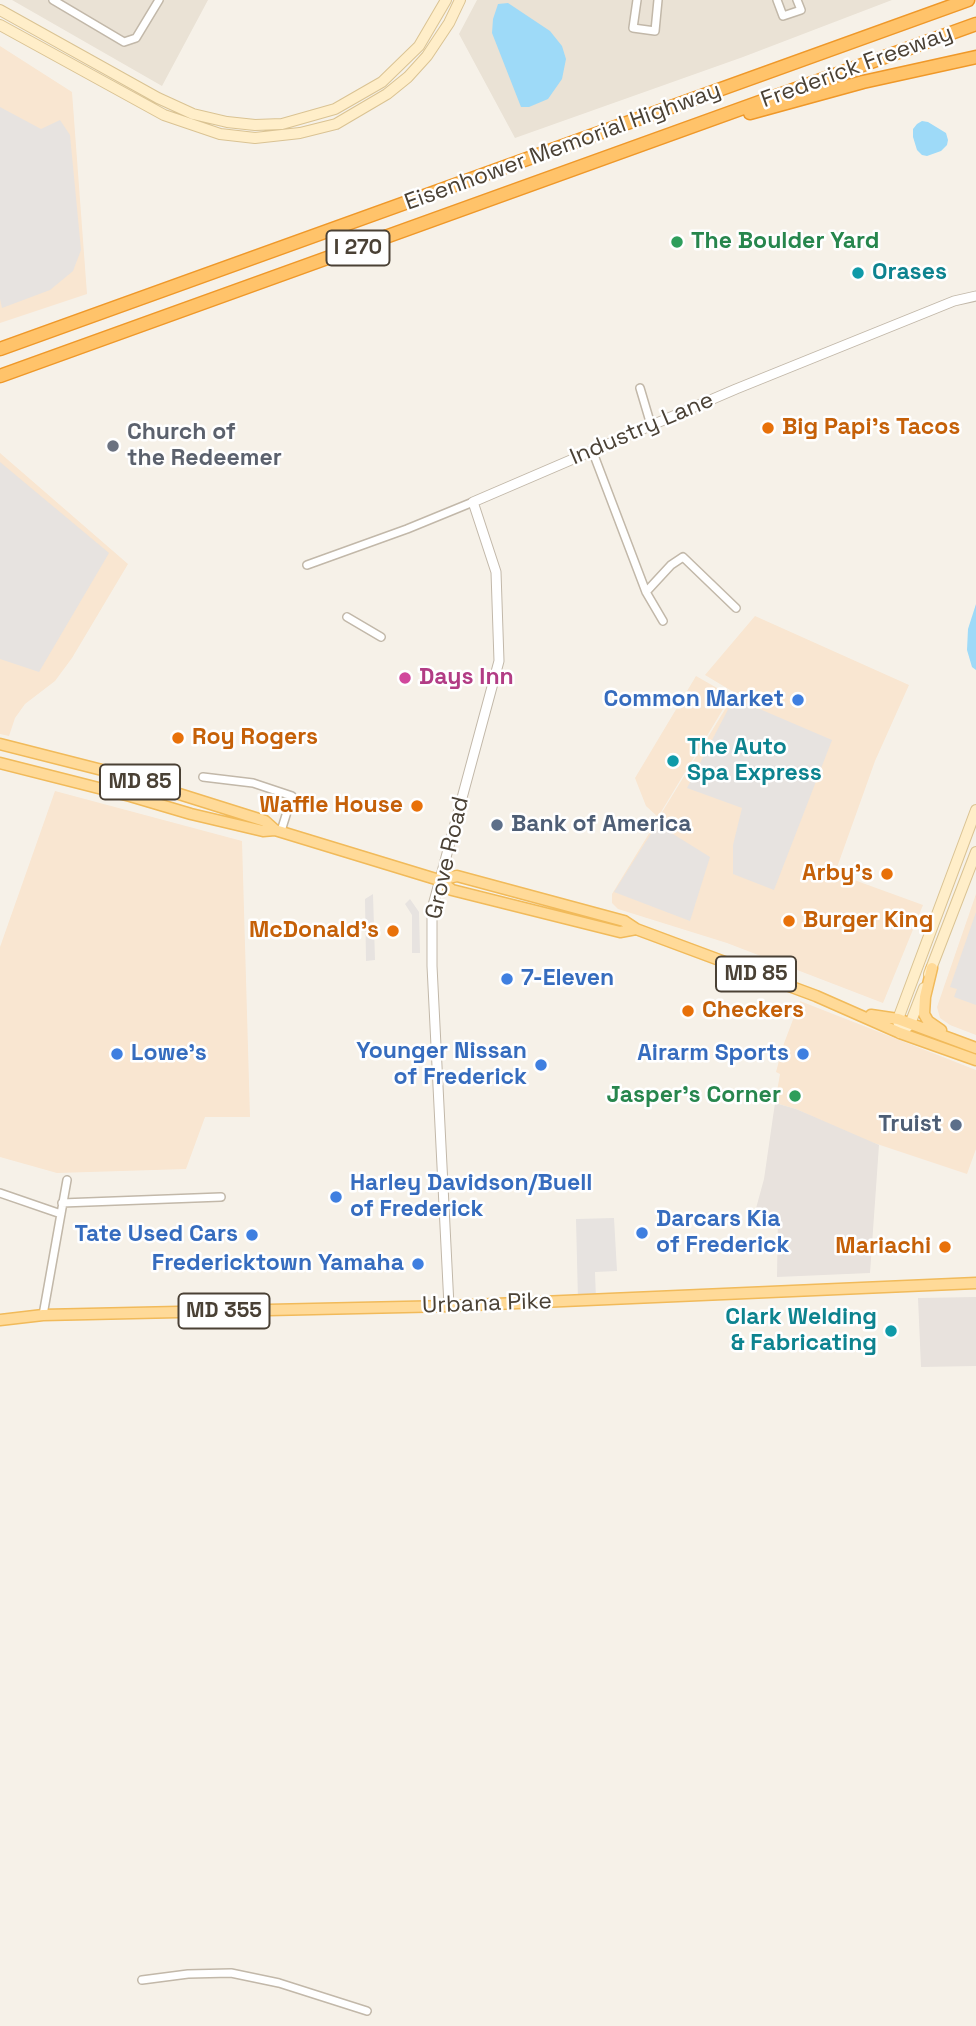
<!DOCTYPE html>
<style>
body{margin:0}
canvas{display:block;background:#f6f1e8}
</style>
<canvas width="976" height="2026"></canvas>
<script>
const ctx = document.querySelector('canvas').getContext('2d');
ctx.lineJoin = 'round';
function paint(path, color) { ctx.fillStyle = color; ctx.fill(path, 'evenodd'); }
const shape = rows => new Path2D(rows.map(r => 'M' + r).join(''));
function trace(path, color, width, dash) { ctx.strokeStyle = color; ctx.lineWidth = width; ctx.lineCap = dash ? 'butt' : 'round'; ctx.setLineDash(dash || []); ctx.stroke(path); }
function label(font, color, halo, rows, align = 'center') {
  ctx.font = font + ' "Space Grotesk",sans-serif'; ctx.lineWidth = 5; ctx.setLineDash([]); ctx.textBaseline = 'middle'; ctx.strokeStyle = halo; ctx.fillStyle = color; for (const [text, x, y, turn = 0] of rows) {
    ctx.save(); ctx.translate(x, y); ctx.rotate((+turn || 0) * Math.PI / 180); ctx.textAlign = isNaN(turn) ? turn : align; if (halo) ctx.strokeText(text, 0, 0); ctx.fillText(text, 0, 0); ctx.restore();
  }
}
paint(shape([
 [12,0,208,0,162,86],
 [477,0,892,0,743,57,515,138,459,34]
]), '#eae2d5');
paint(shape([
 [0,46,72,92,87,294,0,323],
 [0,453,128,564,72,658,55,681,25,704,15,718,9,736,0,734],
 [755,616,909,685,875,761,835,873,923,905,883,1003,727,943,618,909,612,903,612,894,735,693,705,675],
 [696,676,731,696,658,817,646,806,635,778],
 [55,791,242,841,250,1117,205,1117,186,1169,57,1173,0,1157,0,947],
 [976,894,976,1035,950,1025,940,1018,937,1007],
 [800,1001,976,1070,976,1149,967,1174,862,1139,796,1109,775,1103,780,1074,776,1072,783,1046]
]), '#f9e6d1');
paint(shape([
 [775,1103,796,1109,879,1145,870,1273,777,1277,778,1215,755,1212,764,1179],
 [976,1297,976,1366,921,1367,918,1298]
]), '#e8e2dd');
paint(shape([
 [0,107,41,129,60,120,70,135,81,250,73,271,50,290,2,308,0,299],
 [0,462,109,553,39,672,0,659],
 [734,698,832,740,774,890,733,874,733,845,742,808,687,788],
 [657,824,710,857,690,921,614,892],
 [373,894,375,960,366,961,365,899],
 [410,899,419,912,420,953,412,953,412,915,405,904],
 [976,912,976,1005,954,997,957,989,950,987],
 [614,1218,617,1271,595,1272,596,1300,578,1301,576,1219]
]), '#e7e3e0');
paint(shape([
 [508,3,550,31,562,46,566,59,562,79,548,99,529,107,521,107,492,33,493,19,498,4],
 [922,121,928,122,946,133,948,140,947,145,941,151,927,156,922,155,917,150,913,137,913,129,917,124],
 [976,604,976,670,972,667,967,650,968,629]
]), '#9edaf8');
const minor = shape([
 [53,0,124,42,136,38,159,0],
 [637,0,633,28,655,31,658,0],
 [777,0,783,16,801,10,797,0],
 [640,388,651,425],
 [592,450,646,592,663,621],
 [307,565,407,529,473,502],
 [646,592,671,565,683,557,736,608],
 [347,617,381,637],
 [203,777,253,783,292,796,281,831],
 [0,1193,61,1214],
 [62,1203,221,1197],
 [43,1315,67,1180],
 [142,1980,188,1974,231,1973,279,1983,367,2011]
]);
const tertiary = shape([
 [449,1306,432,966,432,909,499,661,496,572,473,502,736,389,954,301,976,296]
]);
const secondary = shape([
 [0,10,158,98,193,114,227,122,255,125,282,124,335,109,382,82,419,46,446,0],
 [0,25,164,115,220,134,255,138,300,133,336,124,387,94,408,77,427,56,449,23,460,0],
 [929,974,976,852],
 [906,1028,910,1024,924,988],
 [900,1033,898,1019,976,810]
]);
const primary = shape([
 [0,744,106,771,265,821,275,830],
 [0,763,130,796,191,814,263,831,275,830,439,880,452,890,620,932,636,929],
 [439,880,457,876,624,921,636,929,816,996,900,1033,976,1060],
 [932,968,925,997,924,1014,928,1021,941,1030],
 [871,1015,898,1019,976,1048],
 [0,1320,43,1315,449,1306,976,1283]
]);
const motorway = shape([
 [750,113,863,82,976,57],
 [0,349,968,0],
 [0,376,976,24]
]);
trace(minor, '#c2b8a9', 10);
trace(tertiary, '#c2b8a9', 11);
trace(secondary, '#dac393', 12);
trace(primary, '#f1ba5a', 13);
trace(motorway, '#ef9829', 15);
trace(minor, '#fff', 7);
trace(tertiary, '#fff', 9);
trace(secondary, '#ffeec9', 10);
trace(primary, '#ffda98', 10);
trace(motorway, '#ffc36a', 12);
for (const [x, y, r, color] of [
 [677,242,7,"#2e9e5b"],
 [858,273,7,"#0f9aa8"],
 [768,428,7,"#e8710a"],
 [113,446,7,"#6b7280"],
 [405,678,7,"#d1479c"],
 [798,700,7,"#3f7fe0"],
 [178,738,7,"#e8710a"],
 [673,761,7,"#0f9aa8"],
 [417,806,7,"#e8710a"],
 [497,825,7,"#5c6f8a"],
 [887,874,7,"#e8710a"],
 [789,921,7,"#e8710a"],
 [393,931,7,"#e8710a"],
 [507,979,7,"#3f7fe0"],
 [688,1011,7,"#e8710a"],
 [117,1054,7,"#3f7fe0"],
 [803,1054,7,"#3f7fe0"],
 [541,1065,7,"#3f7fe0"],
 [795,1096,7,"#2e9e5b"],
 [956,1125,7,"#5c6f8a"],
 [336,1197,7,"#3f7fe0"],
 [642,1233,7,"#3f7fe0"],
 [252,1235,7,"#3f7fe0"],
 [945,1247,7,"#e8710a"],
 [418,1264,7,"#3f7fe0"],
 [891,1331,7,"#0f9aa8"]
]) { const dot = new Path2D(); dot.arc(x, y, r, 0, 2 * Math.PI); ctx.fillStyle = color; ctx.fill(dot); trace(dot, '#fff', 2.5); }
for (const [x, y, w] of [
 [358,248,63],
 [140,782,80],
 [756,974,80],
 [224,1311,91]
]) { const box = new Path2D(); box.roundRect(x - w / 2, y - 17.5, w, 35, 5); ctx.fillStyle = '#fff'; ctx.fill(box); trace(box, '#4a4135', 2); }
label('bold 21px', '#4a4135', null, [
 ["I 270",358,248],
 ["MD 85",140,782],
 ["MD 85",756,974],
 ["MD 355",224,1311]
]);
label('23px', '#4a4135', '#fff', [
 ["Frederick Freeway",857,67,-20],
 ["Eisenhower Memorial Highway",563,147,-20],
 ["Industry Lane",642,429,-23],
 ["Grove Road",448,858,-77],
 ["Urbana Pike",487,1304,-2]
]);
label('bold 23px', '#27864d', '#fff', [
 ["The Boulder Yard",691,242],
 ["Jasper's Corner",781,1096,"right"]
], 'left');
label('bold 23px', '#0d838f', '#fff', [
 ["Orases",872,273],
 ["The Auto",687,748],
 ["Spa Express",687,774],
 ["Clark Welding",877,1318,"right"],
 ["& Fabricating",877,1344,"right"]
], 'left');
label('bold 23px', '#c56008', '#fff', [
 ["Big Papi's Tacos",782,428],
 ["Roy Rogers",192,738],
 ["Waffle House",403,806,"right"],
 ["Arby's",873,874,"right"],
 ["Burger King",803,921],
 ["McDonald's",379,931,"right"],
 ["Checkers",702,1011],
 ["Mariachi",931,1247,"right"]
], 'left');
label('bold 23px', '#5b616d', '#fff', [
 ["Church of",127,433],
 ["the Redeemer",127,459]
], 'left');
label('bold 23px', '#b23c85', '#fff', [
 ["Days Inn",419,678]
], 'left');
label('bold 23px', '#366cbe', '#fff', [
 ["Common Market",784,700],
 ["7-Eleven",521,979,"left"],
 ["Younger Nissan",527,1052],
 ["of Frederick",527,1078],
 ["Lowe's",131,1054,"left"],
 ["Airarm Sports",789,1054],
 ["Harley Davidson/Buell",350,1184,"left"],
 ["of Frederick",350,1210,"left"],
 ["Darcars Kia",656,1220,"left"],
 ["of Frederick",656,1246,"left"],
 ["Tate Used Cars",238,1235],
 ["Fredericktown Yamaha",404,1264]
], 'right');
label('bold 23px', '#4e5e75', '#fff', [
 ["Bank of America",511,825],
 ["Truist",942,1125,"right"]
], 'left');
</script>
